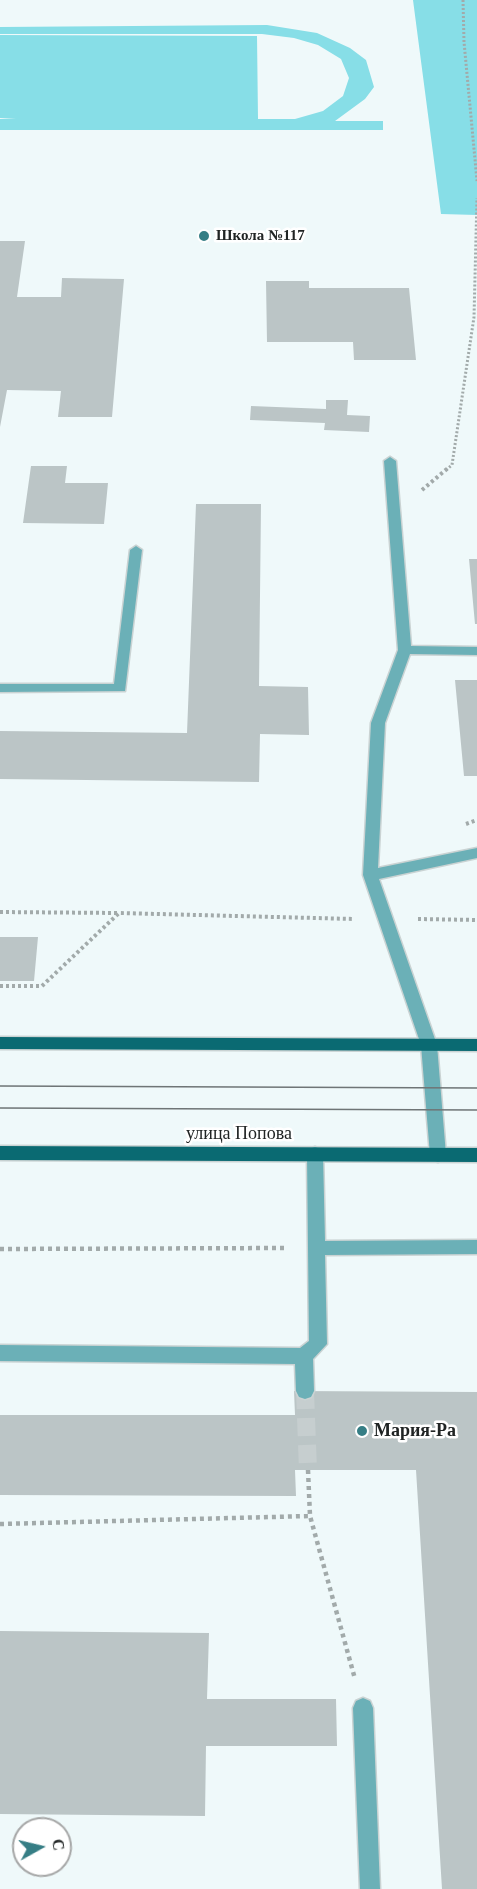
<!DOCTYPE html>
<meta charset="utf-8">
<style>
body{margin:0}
#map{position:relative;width:477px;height:1889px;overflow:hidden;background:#eff9fa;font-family:Georgia,serif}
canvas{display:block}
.north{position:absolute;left:12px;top:1817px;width:60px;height:60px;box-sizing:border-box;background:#fff;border:2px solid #a6a7a7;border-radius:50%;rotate:82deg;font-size:16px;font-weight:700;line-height:24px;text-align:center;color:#202424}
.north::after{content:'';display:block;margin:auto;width:21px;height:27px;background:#367e85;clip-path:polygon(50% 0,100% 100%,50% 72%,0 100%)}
</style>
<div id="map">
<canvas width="477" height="1889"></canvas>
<div class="north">С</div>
</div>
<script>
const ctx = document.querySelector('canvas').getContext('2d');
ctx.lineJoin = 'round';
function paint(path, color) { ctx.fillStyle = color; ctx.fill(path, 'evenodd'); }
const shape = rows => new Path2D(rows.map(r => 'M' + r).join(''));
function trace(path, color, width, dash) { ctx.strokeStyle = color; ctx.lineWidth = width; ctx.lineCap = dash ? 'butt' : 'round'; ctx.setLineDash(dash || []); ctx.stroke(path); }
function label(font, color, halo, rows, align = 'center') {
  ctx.font = font + ' Georgia,serif'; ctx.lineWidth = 5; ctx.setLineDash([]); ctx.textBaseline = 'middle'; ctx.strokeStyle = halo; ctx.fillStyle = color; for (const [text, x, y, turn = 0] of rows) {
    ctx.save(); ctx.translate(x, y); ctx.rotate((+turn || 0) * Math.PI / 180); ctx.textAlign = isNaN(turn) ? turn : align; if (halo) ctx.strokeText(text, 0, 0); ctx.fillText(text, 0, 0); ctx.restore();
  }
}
paint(shape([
 [413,0,477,0,477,215,441,214],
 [267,25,317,33,350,48,366,60,374,87,365,99,335,121,383,121,383,130,0,130,0,119,16,118,0,118,0,35,257,36,258,119,295,119,323,111,343,96,349,78,341,59,318,45,294,38,262,34,0,34,0,27]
]), '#87dee7');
paint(shape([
 [0,241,25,241,17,297,61,297,62,278,124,279,112,417,58,417,61,391,7,390,0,427],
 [266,281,309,281,309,288,409,288,416,360,354,360,353,342,267,342],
 [326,400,348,400,347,415,370,416,369,432,324,430,325,423,250,420,251,406,326,409],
 [31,466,67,466,65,483,108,483,104,524,23,523],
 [196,504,261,504,259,686,308,687,309,735,260,734,259,782,0,779,0,731,187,733],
 [469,559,477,559,477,624,475,624],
 [455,680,477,680,477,776,464,776],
 [0,937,38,937,34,981,0,981],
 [294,1391,477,1392,477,1889,442,1889,416,1470,295,1470,296,1496,0,1495,0,1415,295,1415],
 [0,1631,209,1633,207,1699,336,1699,337,1746,206,1746,205,1816,0,1814]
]), '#bbc5c6');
trace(shape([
 [305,1391,308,1470]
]), '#c6cecf', 18, [18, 9]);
const minor = shape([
 [390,457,396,461,411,646,477,647,477,655,410,654,385,723,378,868,477,848,477,858,379,879,437,1045,446,1155,444,1160,438,1162,432,1160,430,1155,421,1045,363,875,371,723,398,650,384,461,390,457],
 [136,546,142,550,125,691,0,692,0,684,114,684,130,550,136,546],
 [315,1147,321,1149,323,1154,325,1241,477,1240,477,1254,325,1255,327,1344,313,1359,314,1391,311,1397,305,1399,299,1397,296,1391,295,1364,0,1361,0,1345,300,1348,309,1341,307,1154,309,1149,315,1147],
 [363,1698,370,1701,373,1708,380,1889,360,1889,353,1708,356,1701,363,1698]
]);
const major = shape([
 [0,1037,477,1039,477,1051,0,1049,0,1037],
 [0,1146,477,1148,477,1162,0,1160,0,1146]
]);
trace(minor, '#cad3d3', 3);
trace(major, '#cad3d3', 3);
trace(shape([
 [463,0,464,42,477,181],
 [446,470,452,465,474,317,477,198]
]), '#a2aaaa', 3, [2, 2]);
trace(shape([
 [422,490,448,468],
 [466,824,477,820],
 [0,912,118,913],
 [418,919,477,920],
 [0,986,42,986,119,913,354,919]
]), '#a2aaaa', 4, [3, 3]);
trace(shape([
 [0,1249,286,1248],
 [308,1470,310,1516,355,1679],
 [0,1524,310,1516]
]), '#a2aaaa', 4.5, [4, 4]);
paint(minor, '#6bb0b7');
paint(major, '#0a6a72');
trace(shape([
 [0,1086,477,1088],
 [0,1108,477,1110]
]), '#6f7576', 1.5);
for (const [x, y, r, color] of [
 [204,236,6,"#367e85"],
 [362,1431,6,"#367e85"]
]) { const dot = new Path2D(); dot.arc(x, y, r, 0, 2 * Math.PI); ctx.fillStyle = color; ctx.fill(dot); trace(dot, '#fff', 2); }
label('bold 15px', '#202424', '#fff', [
 ["Школа №117",216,236]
], 'left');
label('18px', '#202424', '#fff', [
 ["улица Попова",239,1134]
]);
label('bold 18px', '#202424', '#fff', [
 ["Мария-Ра",374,1431]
], 'left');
</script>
